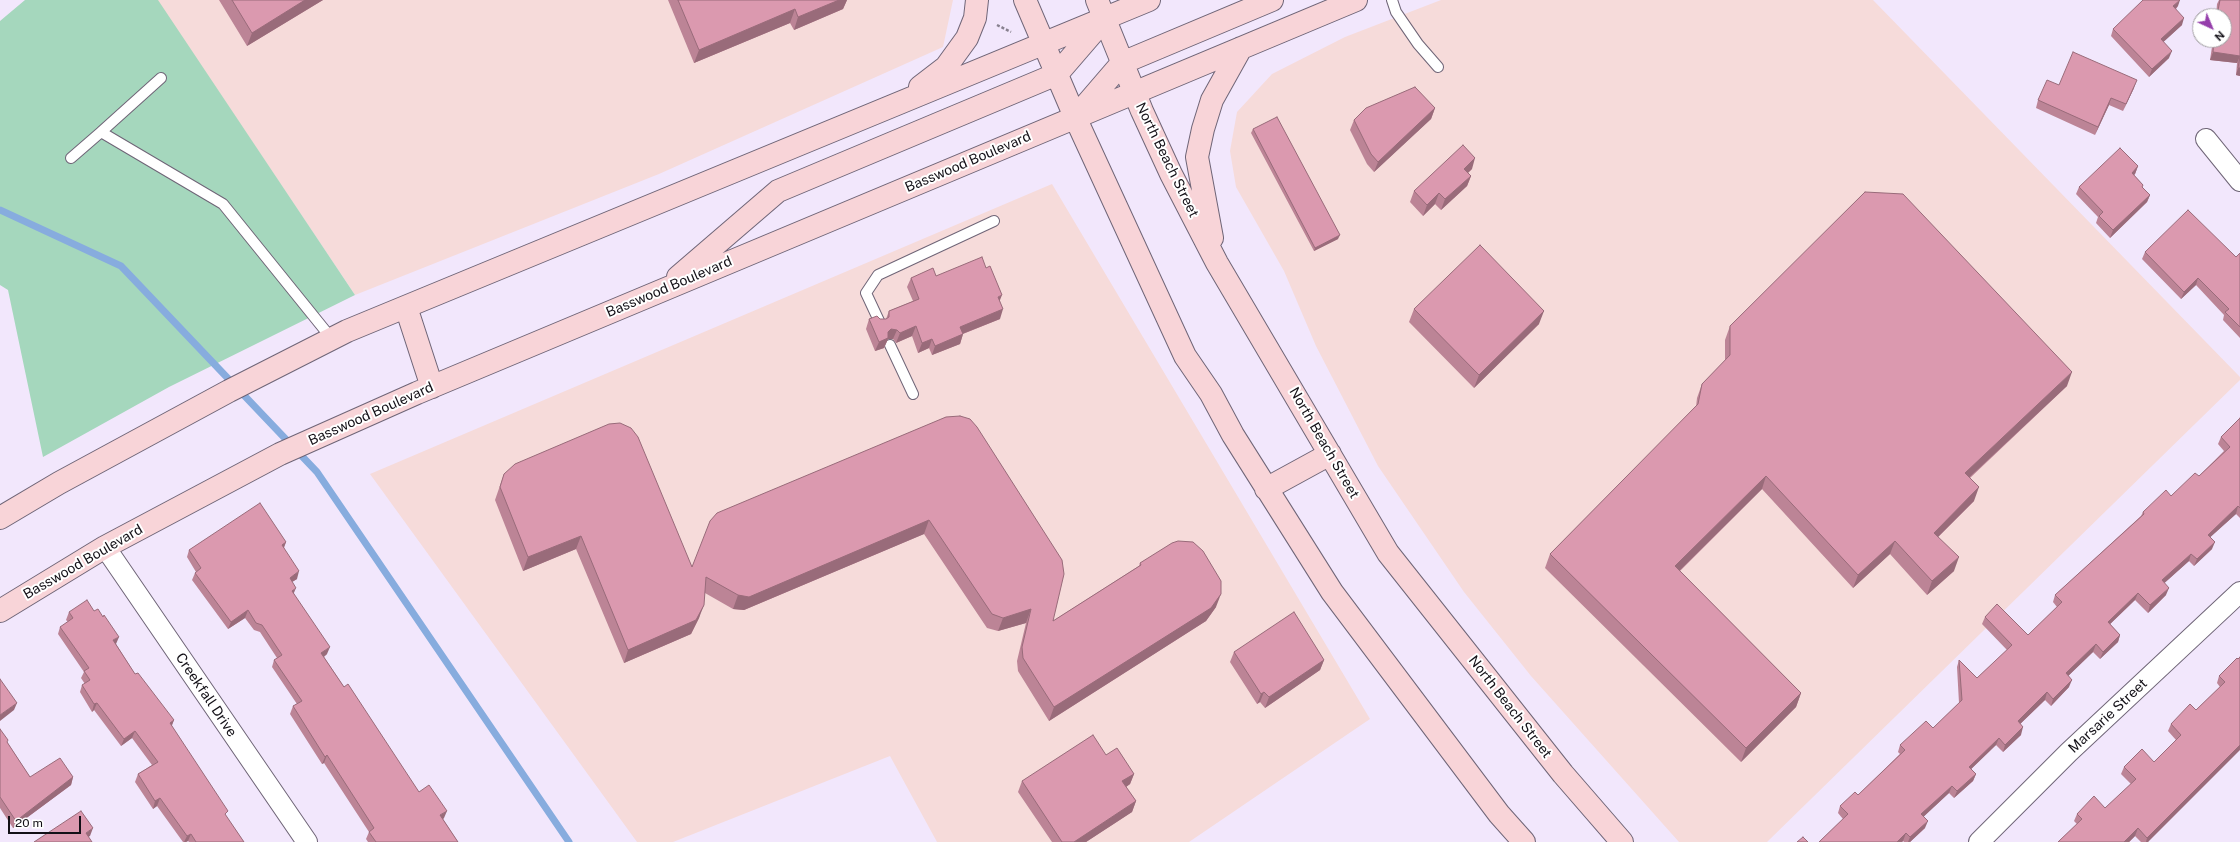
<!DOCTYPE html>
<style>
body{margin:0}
#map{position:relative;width:2240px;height:842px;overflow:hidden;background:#f2e7fc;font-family:"Public Sans",sans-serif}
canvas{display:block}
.north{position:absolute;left:2192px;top:8px;width:40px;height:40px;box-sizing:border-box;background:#fff;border:1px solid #a19fa2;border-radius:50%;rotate:136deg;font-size:11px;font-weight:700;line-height:16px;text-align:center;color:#131017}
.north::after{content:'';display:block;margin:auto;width:14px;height:18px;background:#953eab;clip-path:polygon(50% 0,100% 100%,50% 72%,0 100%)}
.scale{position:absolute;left:8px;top:816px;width:73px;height:18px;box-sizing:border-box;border:2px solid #131017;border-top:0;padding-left:5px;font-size:12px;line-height:14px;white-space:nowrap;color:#131017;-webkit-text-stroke:3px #fff;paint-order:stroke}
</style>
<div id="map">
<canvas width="2240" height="842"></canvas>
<div class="north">N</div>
<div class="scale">20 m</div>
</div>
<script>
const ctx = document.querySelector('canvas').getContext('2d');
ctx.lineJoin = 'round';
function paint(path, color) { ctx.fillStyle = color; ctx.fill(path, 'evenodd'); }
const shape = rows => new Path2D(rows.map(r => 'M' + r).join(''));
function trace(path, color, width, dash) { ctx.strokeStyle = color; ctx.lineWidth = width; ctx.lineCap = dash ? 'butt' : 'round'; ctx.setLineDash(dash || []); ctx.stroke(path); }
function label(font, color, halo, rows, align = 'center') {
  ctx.font = font + ' "Public Sans",sans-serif'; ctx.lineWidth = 4; ctx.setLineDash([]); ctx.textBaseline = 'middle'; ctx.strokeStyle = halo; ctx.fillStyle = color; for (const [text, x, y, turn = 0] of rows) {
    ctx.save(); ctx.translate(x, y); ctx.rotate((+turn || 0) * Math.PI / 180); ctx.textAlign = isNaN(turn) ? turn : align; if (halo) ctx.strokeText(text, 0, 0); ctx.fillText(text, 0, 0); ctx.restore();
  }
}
paint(shape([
 [157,0,953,0,943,47,659,174,355,295],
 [1441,0,1873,0,2240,377,2240,380,1767,842,1679,842,1531,676,1464,592,1378,466,1316,346,1284,271,1236,187,1230,151,1237,112,1272,74,1345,37],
 [1052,184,1370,719,1189,842,937,842,890,756,673,842,637,842,370,474]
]), '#f6dbda');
paint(shape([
 [25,0,158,0,355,295,169,387,43,457,8,290,0,285,0,21]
]), '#a5d7bd');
trace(shape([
 [0,210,121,266,317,472,569,842]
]), '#87acde', 7);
const lane = shape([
 [1392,0,1396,12,1418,44,1438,67],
 [101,132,161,78],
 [71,158,101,132,223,204,332,339],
 [880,323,866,293,878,275,994,221],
 [890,345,913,394]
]);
const street = shape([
 [2206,139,2240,181],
 [105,547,307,842],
 [1979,842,2069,752,2240,592]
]);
const secondary = shape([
 [1025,0,1075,117,1185,356,1211,394,1233,435,1332,592,1499,814,1524,842],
 [1097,0,1142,111,1171,174,1217,263,1388,553,1563,774,1622,842],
 [920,87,946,67,967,38,975,18,977,0],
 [1079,113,1122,63,1272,0],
 [1212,238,1197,157,1203,129,1212,100,1241,48],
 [678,277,778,191,1057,74,1101,23],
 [406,307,432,387],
 [1266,489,1330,454],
 [0,518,59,483,229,391,347,331,1149,0],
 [0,611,105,547,280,454,417,393,1356,0]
]);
trace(lane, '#6f6577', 12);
trace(street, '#6f6577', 22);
trace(secondary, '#6f6577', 24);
trace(shape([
 [997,25,1011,32]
]), '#88818f', 2.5, [3, 2]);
trace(lane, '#fff', 10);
trace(street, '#fff', 20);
trace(secondary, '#f8d4d8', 22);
paint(shape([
 [219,0,323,0,247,46],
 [668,0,847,0,843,9,794,30,790,23,694,63],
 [2219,0,2240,0,2240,76,2236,75,2237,63,2210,60,2213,40,2224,40,2224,16,2216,16,2217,4],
 [2178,6,2176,9,2182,25,2163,42,2169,58,2149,77,2111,36,2113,29],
 [2059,85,2134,88,2123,111,2109,105,2095,135,2036,108,2038,100],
 [1435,108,1431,119,1374,172,1367,164,1350,130,1354,120],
 [1253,129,1338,239,1314,251,1251,133],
 [2138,166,2135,174,2134,175,2143,185,2142,188,2150,195,2147,202,2110,238,2096,223,2098,217,2076,194,2079,187],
 [1472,169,1468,173,1471,176,1467,186,1441,210,1435,204,1423,216,1410,202,1414,191],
 [2145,252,2236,257,2240,253,2240,338,2223,320,2224,315,2196,285,2181,299,2142,259],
 [936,276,1000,301,1000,319,963,334,960,344,932,355,929,348,918,353,912,336,896,343,893,339,888,339,884,348,875,351,866,329,869,319,886,319,889,311,913,301,907,287,911,278],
 [1414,309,1539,324,1474,388,1409,322],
 [1730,326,2067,386,1970,478,1974,501,1938,537,1954,571,1927,595,1890,554,1853,588,1762,489,1680,571,1801,693,1796,707,1741,762,1545,568,1550,554,1696,407,1697,398,1702,384,1725,361,1725,340],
 [946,417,1053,621,1139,566,1140,563,1216,607,1206,621,1049,721,1018,671,1017,661,1026,623,998,631,987,628,924,534,744,610,733,609,705,593,699,618,691,634,624,663,576,549,523,571,495,500,504,474,692,567],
 [2240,418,2240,518,2236,514,2210,537,2212,549,2194,566,2189,561,2164,583,2166,595,2148,613,2135,600,2110,624,2120,635,2118,642,2100,659,2093,652,2068,676,2069,687,2051,706,2045,700,2020,724,2021,735,2003,752,1996,745,1971,769,1976,774,1973,781,1954,798,1949,793,1924,816,1925,828,1910,842,1904,842,1903,841,1902,842,1819,842,1843,819,1838,813,1840,806,1858,795,1900,754,1898,752,1900,745,1933,728,1959,703,1957,667,1959,660,1977,678,2007,650,1982,624,1985,617,2028,635,2057,607,2053,602,2055,595,2141,516,2143,512,2171,496,2199,476,2224,451,2218,444,2221,437],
 [286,542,284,548,297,579,292,582,294,594,327,654,324,657,344,687,419,792,444,818,443,819,458,842,368,842,366,839,369,832,324,763,322,764,290,714,293,706,297,704,272,667,274,660,277,658,260,632,254,630,245,618,228,629,192,580,195,573,196,572,187,557,189,550],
 [69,612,116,644,135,674,174,720,171,726,226,816,244,842,189,842,188,841,186,842,183,842,157,806,153,809,135,782,138,774,152,765,132,738,121,746,94,710,92,712,80,692,82,685,85,684,81,678,84,672,58,634,60,627,68,622,66,620],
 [1234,652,1324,660,1320,670,1265,708,1260,702,1257,704,1230,662],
 [2237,658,2148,842,2141,842,2135,836,2129,842,2058,842,2077,824,2074,821,2077,814,2105,808,2131,784,2121,774,2124,767,2154,762,2176,740,2168,731,2171,724,2196,710,2220,687,2217,683,2219,676],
 [0,729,7,742,30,777,73,777,71,785,13,828,0,808],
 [1106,755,1134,774,1130,784,1126,787,1136,801,1132,812,1086,842,1052,842,1018,792,1022,781]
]), '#bc8496');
paint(shape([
 [305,0,323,0,247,46,252,33],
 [839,0,847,0,843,9,794,30,798,17],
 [2180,0,2178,6,2171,13,2173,6],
 [795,9,790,23,694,63,699,50],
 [2184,18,2182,25,2158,47,2161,39],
 [2172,51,2169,58,2149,77,2152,69],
 [2213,52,2240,56,2237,63,2210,60],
 [2238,68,2240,68,2240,76,2236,75],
 [2137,80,2134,88,2123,111,2126,104],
 [2111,98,2109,105,2095,135,2098,127],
 [1435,108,1431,119,1374,172,1378,162],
 [1475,158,1472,169,1460,180,1464,169],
 [2138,166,2135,174,2129,180,2132,173],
 [1471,176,1467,186,1441,210,1445,199],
 [1439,193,1435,204,1423,216,1427,205],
 [2150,195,2147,202,2110,238,2113,230],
 [1340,235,1338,239,1314,251,1315,248],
 [2198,278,2196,285,2181,299,2184,292],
 [1002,295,998,305,998,297],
 [1003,309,1000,319,957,336,960,327],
 [1544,311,1539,324,1474,388,1479,375],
 [916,326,912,336,896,343,900,333],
 [891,329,897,330,893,339,888,339,884,348,875,351,879,342],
 [963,334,960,344,932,355,935,346],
 [932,339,929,348,918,353,922,343],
 [2072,372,2067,386,1960,486,1965,473],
 [1766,476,1762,489,1670,580,1675,566],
 [1979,487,1974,501,1929,546,1934,533],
 [2238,506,2236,514,2205,542,2208,535],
 [929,520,924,534,744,610,733,609,738,595],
 [581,536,576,549,523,571,528,557],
 [1895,541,1890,554,1853,588,1858,575],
 [286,542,283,549,282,545],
 [2215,542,2212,549,2194,566,2197,559],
 [2191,554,2189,561,2159,588,2162,580],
 [1959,557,1954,571,1927,595,1932,581],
 [299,571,297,579,287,585,290,578],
 [296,588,293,595,292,591],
 [2169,588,2166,595,2148,613,2150,605],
 [2138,593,2135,600,2105,629,2108,622],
 [1221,594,1216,607,1206,621,1049,721,1054,707],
 [704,605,699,618,691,634,624,663,628,650],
 [1031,609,1026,623,998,631,1003,618],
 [248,610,245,618,228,629,231,622],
 [2120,635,2118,642,2100,659,2103,652],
 [119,637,116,644,111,648,113,640],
 [2096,644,2093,652,2063,681,2066,673],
 [330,647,327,654,319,660,321,653],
 [1324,660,1320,670,1265,708,1269,697],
 [2072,680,2069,687,2051,706,2053,699],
 [1264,692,1260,702,1257,704,1261,694],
 [2047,692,2045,700,2015,729,2018,721],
 [1801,693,1796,707,1741,762,1746,748],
 [17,703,14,710,0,721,0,715],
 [97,703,94,710,92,712,94,704],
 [174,720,171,728,170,723],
 [2023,727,2021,735,2003,752,2005,745],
 [135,731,132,738,121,746,124,739],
 [1999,738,1996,745,1966,774,1969,767],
 [2240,745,2240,750,2148,842,2146,842,2147,838],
 [327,755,324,763,322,764,325,757],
 [1134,774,1130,784,1119,792,1122,781],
 [1976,774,1973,781,1954,798,1957,791],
 [73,777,71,785,13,828,16,821],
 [1952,786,1949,793,1919,821,1921,814],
 [160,798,157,806,153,809,155,801],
 [1136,801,1132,812,1086,842,1074,842],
 [447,811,444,818,438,823,440,815],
 [1928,821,1925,828,1910,842,1908,842,1910,837],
 [93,828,90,836,83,840,86,833],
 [2138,828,2135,836,2129,842,2124,842],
 [1906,833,1903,841,1902,842,1897,842],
 [191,834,188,841,186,842,184,842,187,836]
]), '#996b7a');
const building = shape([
 [232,0,305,0,252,33,232,0],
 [678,0,839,0,798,17,795,9,699,50,678,0],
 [2143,0,2180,0,2173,6,2184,18,2161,39,2172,51,2152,69,2113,29,2143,0],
 [2220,0,2240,0,2240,68,2238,68,2240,56,2213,52,2214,40,2224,40,2224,16,2217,16,2220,0],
 [2073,52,2137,80,2126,104,2111,98,2098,127,2038,100,2047,80,2059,85,2073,52],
 [1415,87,1435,108,1378,162,1371,154,1354,120,1366,108,1415,87],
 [1277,117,1340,235,1315,248,1253,129,1277,117],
 [1463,145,1475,158,1464,169,1471,176,1445,199,1439,193,1427,205,1414,191,1463,145],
 [2120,148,2138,166,2132,173,2143,185,2142,187,2150,195,2113,230,2099,216,2103,212,2079,187,2120,148],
 [1865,192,1903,194,2072,372,1965,473,1979,487,1934,533,1959,557,1932,581,1895,541,1858,575,1766,476,1675,566,1801,693,1746,748,1550,554,1698,404,1702,384,1730,355,1730,326,1865,192],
 [2188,210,2236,257,2240,253,2240,327,2225,312,2229,309,2198,278,2184,292,2145,252,2188,210],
 [1480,245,1544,311,1479,375,1414,309,1480,245],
 [982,257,986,268,990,266,1002,295,998,297,1003,309,960,327,963,334,935,346,932,339,922,343,916,326,900,333,897,330,891,329,888,332,888,338,879,342,869,319,877,316,880,319,886,319,889,317,889,311,919,299,911,278,933,268,936,276,982,257],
 [960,416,970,419,977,427,1062,560,1064,574,1053,621,1141,565,1140,563,1172,543,1178,541,1193,542,1203,551,1221,581,1221,594,1211,608,1054,707,1023,658,1022,647,1031,609,1003,618,992,614,929,520,749,597,738,595,706,577,704,605,696,620,628,650,581,536,528,557,500,487,504,474,515,464,609,424,620,423,631,428,638,437,692,567,710,521,717,513,946,417,960,416],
 [2240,418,2240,508,2238,506,2208,535,2215,542,2197,559,2191,554,2162,580,2169,588,2150,605,2138,593,2108,622,2120,635,2103,652,2096,644,2066,673,2072,680,2053,699,2047,692,2018,721,2023,727,2005,745,1999,738,1969,767,1976,774,1957,791,1952,786,1921,814,1928,821,1910,837,1906,833,1897,842,1819,842,1848,814,1840,806,1855,792,1858,795,1905,750,1900,745,1926,721,1933,728,1962,700,1959,660,1977,678,2012,645,1985,617,1997,604,2028,635,2062,602,2055,595,2144,514,2143,512,2166,490,2171,496,2195,473,2199,476,2230,447,2221,437,2240,418],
 [260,503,286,542,282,545,299,571,290,578,296,588,292,591,330,647,321,653,344,687,348,684,419,792,429,785,447,811,440,815,458,842,376,842,369,832,374,828,327,755,325,757,293,706,302,701,274,660,282,655,262,625,256,623,248,610,231,622,195,573,201,568,189,550,260,503],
 [87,600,94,611,98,609,103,617,104,615,119,637,113,640,135,674,138,673,174,720,170,723,228,811,225,814,244,842,196,842,191,834,187,836,160,798,155,801,138,774,158,762,135,731,124,739,97,703,94,704,82,685,90,680,84,671,89,668,60,627,73,618,69,612,87,600],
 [1294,612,1324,660,1269,697,1264,692,1261,694,1234,652,1294,612],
 [2240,657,2240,745,2147,838,2138,828,2124,842,2058,842,2082,819,2077,814,2094,796,2105,808,2136,779,2124,767,2142,749,2154,762,2181,735,2171,724,2190,704,2196,710,2225,682,2219,676,2237,658,2238,659,2240,657],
 [0,679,17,703,0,715,0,679],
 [0,729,8,740,7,742,30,777,60,758,73,777,16,821,0,797,0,729],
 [1093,735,1106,755,1117,748,1134,774,1122,781,1136,801,1074,842,1062,842,1022,781,1093,735],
 [81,811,93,828,86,833,92,842,34,842,81,811],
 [1803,837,1808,842,1797,842,1803,837]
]);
paint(building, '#db99af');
trace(building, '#996b7a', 1);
label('14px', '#131017', '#fff', [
 ["North Beach Street",1167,160,64],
 ["Basswood Boulevard",968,162,-23],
 ["Basswood Boulevard",669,287,-23],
 ["Basswood Boulevard",371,414,-24],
 ["North Beach Street",1324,443,60],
 ["Basswood Boulevard",83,562,-30],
 ["Creekfall Drive",206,695,56],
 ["North Beach Street",1510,707,52],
 ["Marsarie Street",2108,716,-43]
]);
</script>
